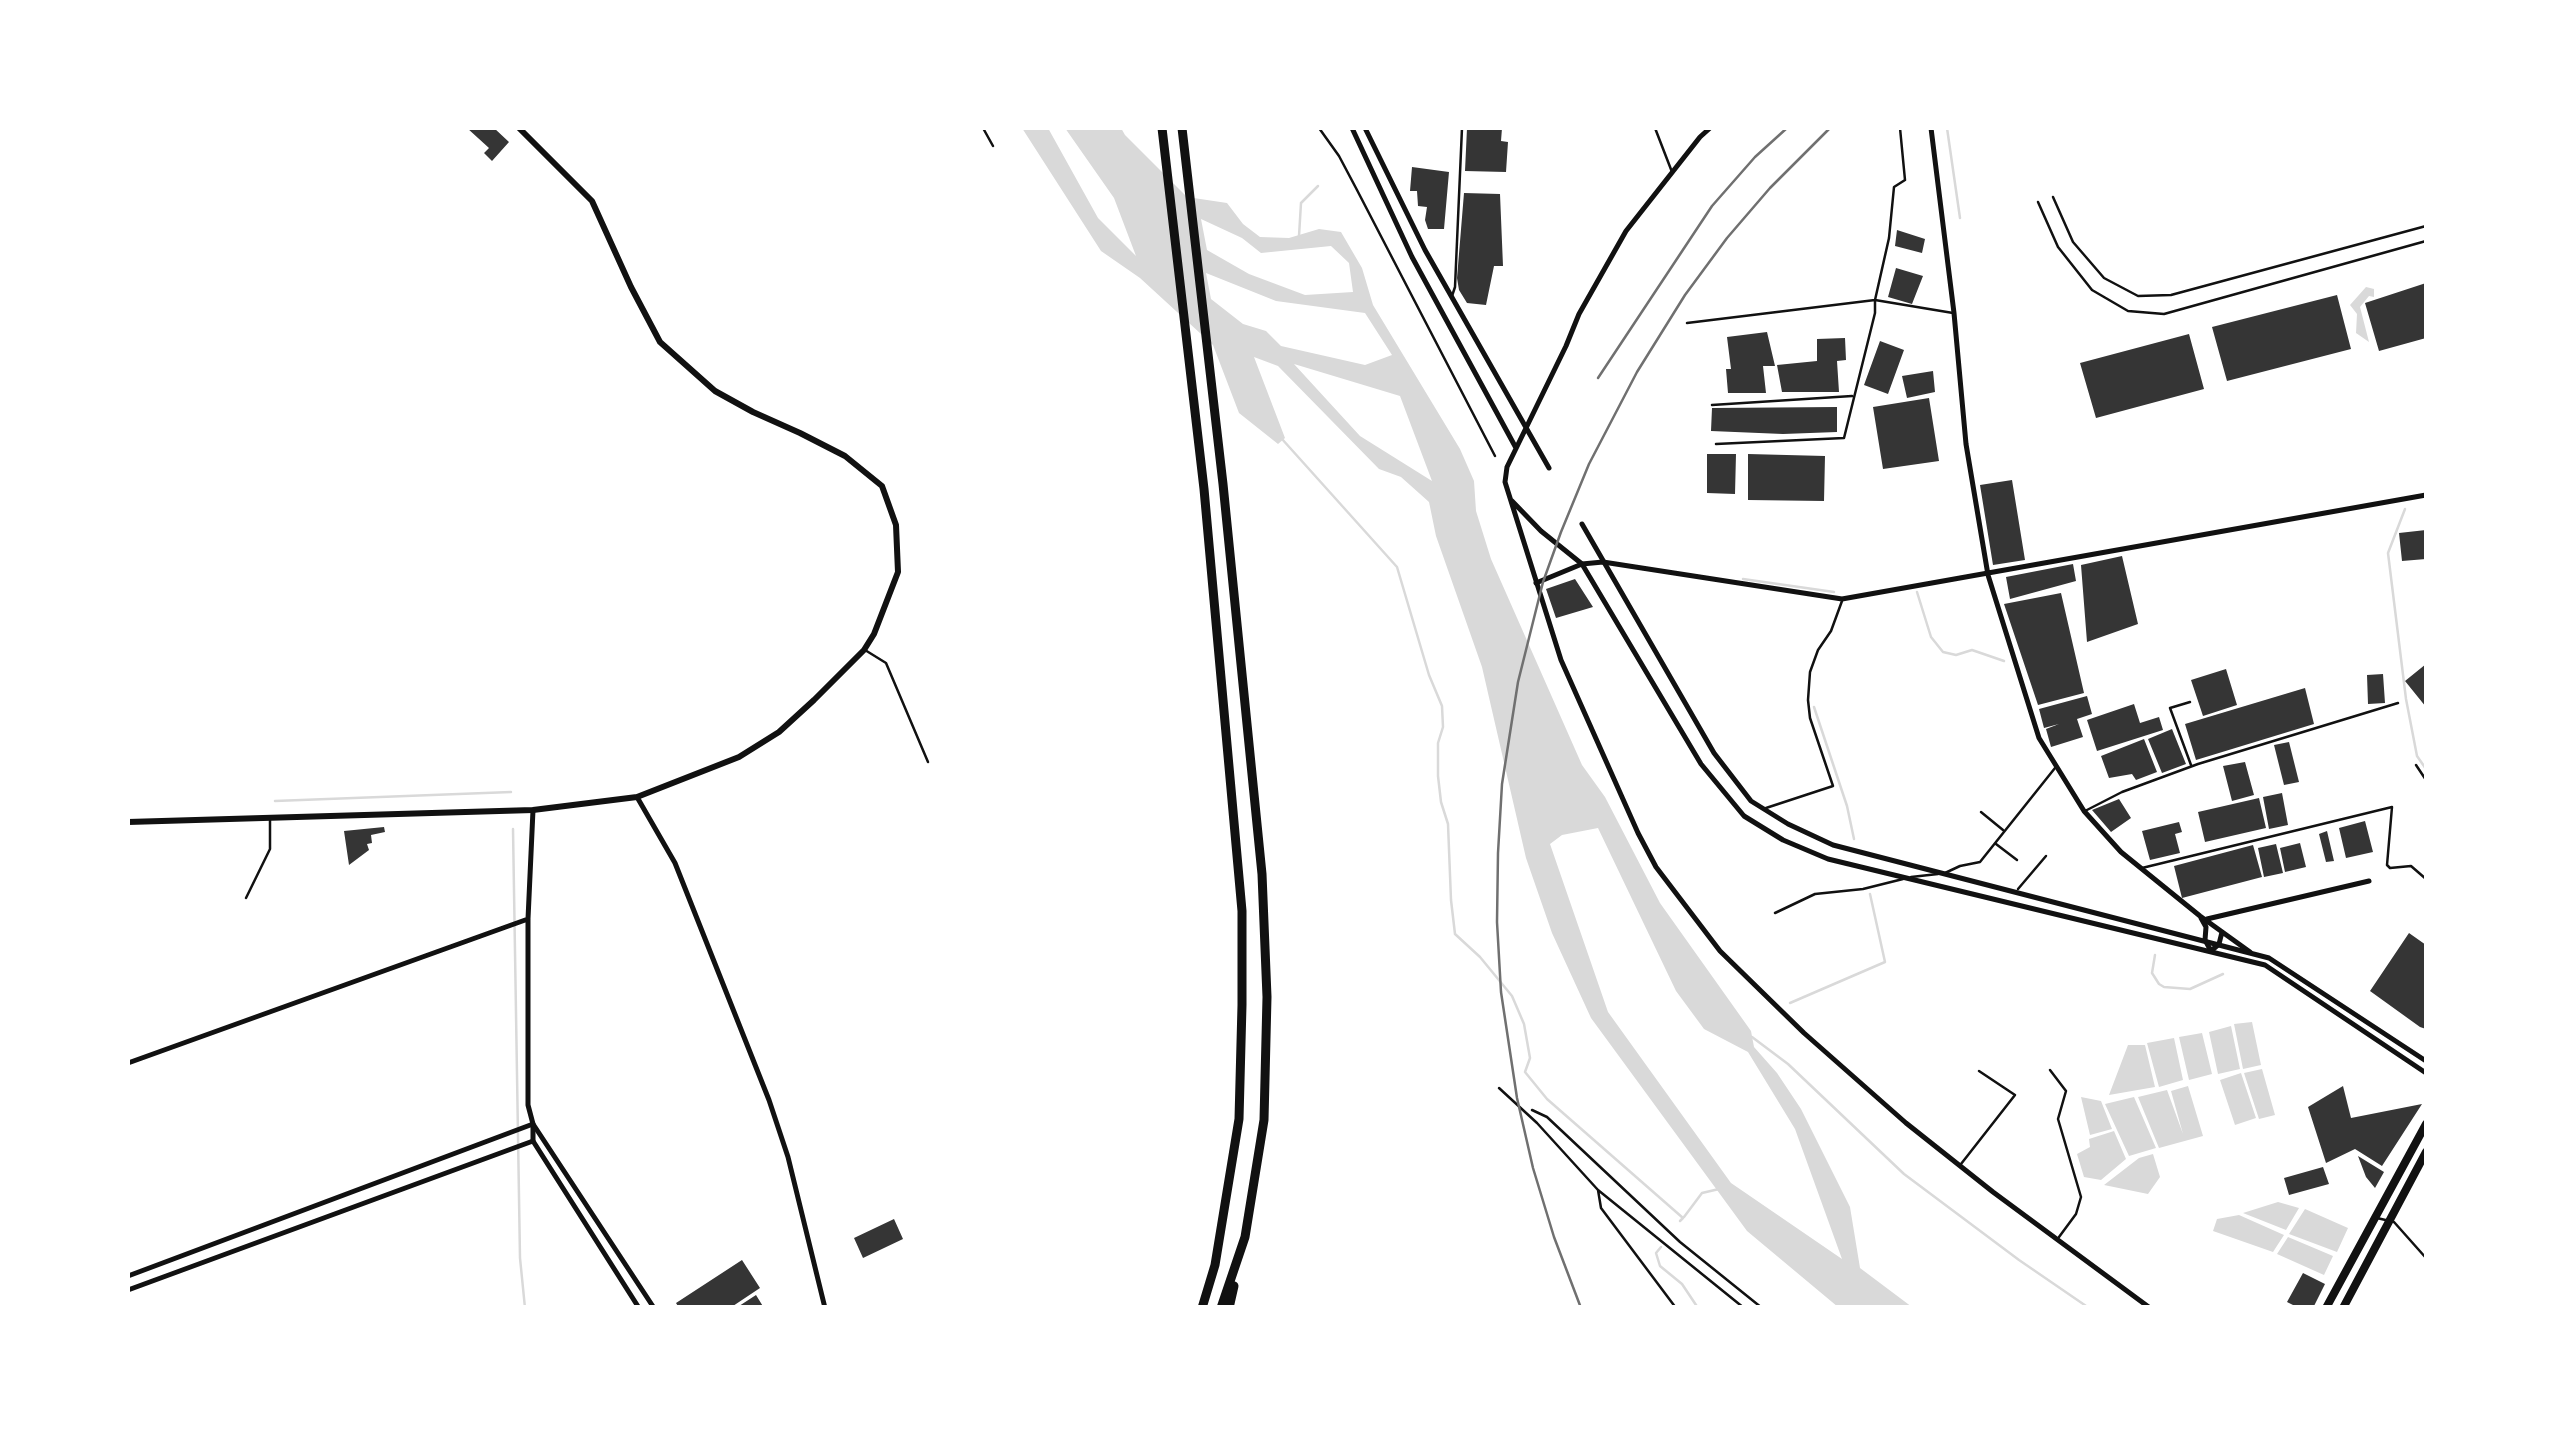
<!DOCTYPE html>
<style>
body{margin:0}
#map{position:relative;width:2554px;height:1435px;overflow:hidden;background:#fff;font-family:"Golos Text",sans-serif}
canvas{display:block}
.frame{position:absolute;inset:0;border:130px solid #fff;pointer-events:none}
</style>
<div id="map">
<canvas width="2554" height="1435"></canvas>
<div class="frame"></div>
</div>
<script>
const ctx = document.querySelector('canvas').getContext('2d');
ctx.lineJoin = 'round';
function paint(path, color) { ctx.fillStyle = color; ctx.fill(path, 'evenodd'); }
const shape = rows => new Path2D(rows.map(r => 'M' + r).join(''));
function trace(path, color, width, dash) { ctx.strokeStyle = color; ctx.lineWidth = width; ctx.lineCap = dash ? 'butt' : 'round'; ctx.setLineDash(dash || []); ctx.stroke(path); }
paint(shape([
 [1022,128,1048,128,1098,218,1136,256,1114,198,1065,128,1121,128,1125,135,1187,197,1227,203,1243,224,1260,237,1289,238,1319,229,1341,232,1362,268,1373,305,1460,449,1474,481,1476,511,1491,559,1582,765,1605,797,1660,903,1751,1031,1754,1047,1777,1073,1801,1109,1850,1207,1860,1268,1912,1307,1838,1307,1747,1231,1591,1018,1552,933,1526,858,1482,667,1436,536,1429,502,1401,477,1379,469,1278,366,1254,357,1285,438,1278,444,1239,413,1213,345,1140,278,1101,251],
 [1201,219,1242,238,1261,253,1331,246,1349,263,1353,292,1305,295,1249,274,1207,250],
 [1206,273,1276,301,1365,313,1392,355,1365,365,1281,346,1266,331,1243,324,1211,299],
 [1294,364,1400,396,1432,481,1360,436],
 [1598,828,1676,991,1704,1029,1748,1052,1795,1129,1842,1259,1731,1183,1608,1012,1550,844,1562,835],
 [2366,287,2374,289,2374,297,2369,296,2360,307,2369,342,2356,333,2357,314,2350,305],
 [2252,1022,2261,1065,2243,1069,2234,1024],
 [2231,1026,2240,1069,2218,1074,2209,1032],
 [2202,1033,2212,1074,2189,1080,2179,1037],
 [2174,1038,2183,1080,2159,1087,2147,1043],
 [2128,1045,2145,1045,2155,1087,2109,1095],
 [2262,1069,2275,1115,2259,1119,2244,1073],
 [2241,1073,2256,1118,2235,1125,2220,1080],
 [2188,1086,2203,1136,2159,1148,2138,1097,2167,1090,2183,1134,2171,1091],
 [2081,1097,2101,1101,2112,1129,2090,1135],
 [2134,1097,2156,1148,2129,1156,2105,1104],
 [2114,1131,2126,1159,2101,1180,2084,1177,2077,1154,2090,1147,2089,1139],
 [2153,1154,2160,1177,2148,1194,2104,1185,2139,1158],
 [2278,1202,2299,1208,2286,1230,2243,1213],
 [2305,1209,2348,1228,2337,1252,2289,1234],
 [2239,1215,2284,1235,2273,1252,2213,1231,2217,1219],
 [2288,1237,2333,1256,2324,1275,2277,1254]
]), '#d9d9d9');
trace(shape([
 [1947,128,1960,218],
 [1299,236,1301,203,1318,186],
 [1282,439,1397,567,1429,675,1442,706,1443,727,1438,743,1438,776,1441,802,1448,824,1451,900,1455,934,1480,957,1512,996,1524,1024,1530,1058,1525,1072,1547,1099,1683,1218,1680,1221],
 [2405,509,2388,553,2406,699,2417,756,2426,769],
 [1743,579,1834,592],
 [1917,592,1931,637,1943,652,1956,655,1972,650,2004,661],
 [1814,707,1847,806,1854,839],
 [275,801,511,792],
 [513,829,520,1258,525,1308],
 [2155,955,2152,973,2159,984,2164,987,2190,989,2223,974],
 [1790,1003,1885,962,1870,894],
 [1752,1037,1788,1064,1904,1174,2019,1260,2089,1308],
 [1684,1217,1702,1193,1719,1189],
 [1661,1247,1656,1253,1660,1266,1682,1284,1698,1308]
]), '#d9d9d9', 2.5);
paint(shape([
 [467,128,494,128,509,142,492,161,484,153,489,148],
 [1467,128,1502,128,1501,141,1508,142,1506,172,1465,171],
 [1412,167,1449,172,1444,229,1428,229,1425,220,1427,207,1418,206,1417,191,1410,191],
 [1464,193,1500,194,1503,266,1494,266,1486,305,1467,303,1459,290,1457,278],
 [1897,230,1925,239,1922,253,1895,246],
 [1896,268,1923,276,1912,304,1888,297],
 [2426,283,2426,338,2379,351,2365,303],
 [2337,295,2351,349,2227,381,2212,327],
 [1767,332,1775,366,1763,366,1766,393,1728,393,1726,369,1731,369,1727,337],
 [2189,334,2204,389,2096,418,2080,363],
 [1845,338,1846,360,1837,361,1839,392,1782,392,1777,365,1817,361,1817,339],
 [1880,341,1904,350,1888,394,1864,385],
 [1933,371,1935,392,1907,398,1902,376],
 [1929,398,1939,461,1883,469,1873,407],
 [1837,407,1837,432,1783,434,1711,431,1712,408],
 [1707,454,1736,454,1735,494,1707,493],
 [1748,454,1825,456,1824,501,1748,500],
 [2012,480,2025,560,1993,565,1980,485],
 [2426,530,2426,559,2402,561,2399,533],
 [2122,556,2138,624,2087,642,2081,565],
 [2073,564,2076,581,2010,599,2006,577],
 [1575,579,1593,607,1556,618,1546,589],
 [2061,593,2084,693,2038,705,2004,604],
 [2426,664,2426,707,2405,681],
 [2226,669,2237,705,2203,716,2191,680],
 [2383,674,2385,703,2368,704,2367,675],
 [2305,688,2314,724,2196,760,2185,724],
 [2087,696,2092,714,2077,719,2083,737,2051,747,2046,729,2059,724,2044,728,2039,709],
 [2134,704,2140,723,2159,717,2163,730,2097,751,2087,720],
 [2172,729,2186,764,2162,773,2148,739],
 [2144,739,2157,772,2136,780,2132,774,2109,778,2101,756],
 [2289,742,2299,782,2284,785,2274,745],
 [2245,762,2254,795,2232,801,2223,766],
 [2282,793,2288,825,2269,829,2263,797],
 [2259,798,2266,828,2205,842,2198,812],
 [2119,799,2131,818,2111,832,2092,810],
 [2365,821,2373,852,2346,858,2339,828],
 [2179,822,2182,832,2175,834,2180,853,2150,860,2142,831],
 [384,827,385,832,371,835,372,843,367,844,369,850,349,865,344,831],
 [2327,831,2334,861,2326,862,2319,834],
 [2300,843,2306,867,2285,872,2280,848],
 [2276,844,2283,873,2264,877,2258,848],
 [2253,845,2262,877,2182,898,2174,866],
 [2409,933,2426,945,2426,1029,2420,1027,2370,991],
 [2343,1086,2351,1118,2422,1104,2382,1166,2355,1149,2326,1163,2308,1107],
 [2358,1156,2384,1172,2375,1188,2366,1177],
 [2323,1167,2329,1184,2289,1195,2284,1178],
 [894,1219,903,1239,863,1258,854,1238],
 [742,1260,760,1288,730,1308,679,1308,676,1303],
 [2303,1273,2325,1284,2313,1308,2299,1308,2287,1302],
 [756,1295,764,1308,736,1308]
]), '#353535');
trace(shape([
 [1532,1110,1547,1117,1680,1242,1762,1308]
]), '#111', 2.5);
trace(shape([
 [983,128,993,146],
 [1319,128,1339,156,1357,190,1495,456],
 [1655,128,1672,172],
 [2053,197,2073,242,2104,278,2138,296,2171,295,2426,226],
 [2038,202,2058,247,2092,290,2128,311,2164,314,2426,241],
 [1452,296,1455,287,1462,128],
 [1687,323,1875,300,1953,313],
 [1712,405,1852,396],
 [1716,444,1844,438,1875,313,1875,300,1889,238,1894,187,1905,180,1900,128],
 [865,650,886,663,928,762],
 [2190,702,2170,708,2191,765],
 [2416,765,2426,780],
 [1766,808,1833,786,1810,718,1808,700,1810,672,1818,650,1831,631,1842,601],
 [2085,811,2122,792,2198,764,2398,703],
 [1981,812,2003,830],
 [1996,844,2017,860],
 [2142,868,2392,807,2387,865,2390,868,2411,866,2426,879],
 [1945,873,1960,866,1980,862,2055,768],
 [1911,877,1938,874],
 [2018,889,2046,856],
 [246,898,270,849,270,819],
 [1775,913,1815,894,1863,889,1903,879],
 [2050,1070,2066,1091,2058,1119,2081,1197,2076,1214,2059,1237],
 [1499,1088,1537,1123,1598,1190,1744,1308],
 [1961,1164,2015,1095,1979,1071],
 [1598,1190,1601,1208,1676,1308],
 [2377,1218,2394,1222,2426,1258]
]), '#111', 2.5);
trace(shape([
 [1931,128,1954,313,1966,444,1988,575,2039,738,2084,811,2121,852,2200,916,2250,952],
 [1536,583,1582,564,1603,562,1842,599,2426,495],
 [2201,918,2206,927,2205,940,2211,951,2219,944,2222,932],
 [2207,919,2369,881],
 [128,1063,528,919],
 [533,1141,533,1124,528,1105,528,919,533,810]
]), '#111', 5);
trace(shape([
 [1352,128,1412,257,1516,448],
 [1365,128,1425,250,1549,468],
 [1710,128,1700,137,1626,231,1579,314,1566,346,1507,467,1505,482,1561,660,1638,833,1656,867,1720,951,1804,1033,1906,1123,1993,1192,2150,1308],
 [1512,501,1541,531,1582,564,1701,764,1744,816,1783,840,1828,859,2265,965,2426,1073],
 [1582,524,1714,753,1751,801,1788,824,1833,845,2269,958,2426,1061],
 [637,797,675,863,769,1100,788,1157,825,1308],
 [128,1276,533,1124,654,1308],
 [128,1290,533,1141,639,1308]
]), '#111', 5);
trace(shape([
 [128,822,533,810,637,797,739,757,779,732,814,700,864,650,874,634,898,572,896,525,882,486,845,456,800,433,753,412,715,391,660,342,631,287,592,201,519,128]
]), '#111', 6);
trace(shape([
 [2326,1308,2426,1124],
 [2343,1308,2426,1152]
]), '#111', 8);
trace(shape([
 [1162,128,1204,489,1242,911,1242,1005,1239,1119,1215,1265,1202,1308],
 [1182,128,1223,484,1262,874,1267,997,1264,1120,1245,1237,1221,1308],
 [1229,1308,1234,1286]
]), '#111', 9);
trace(shape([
 [1598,378,1712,206,1755,157,1787,128],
 [1581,1308,1554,1237,1533,1168,1517,1098,1501,992,1497,922,1498,853,1502,784,1518,682,1543,582,1561,532,1589,464,1637,372,1685,295,1727,238,1770,188,1830,128]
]), '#707070', 2.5);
</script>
